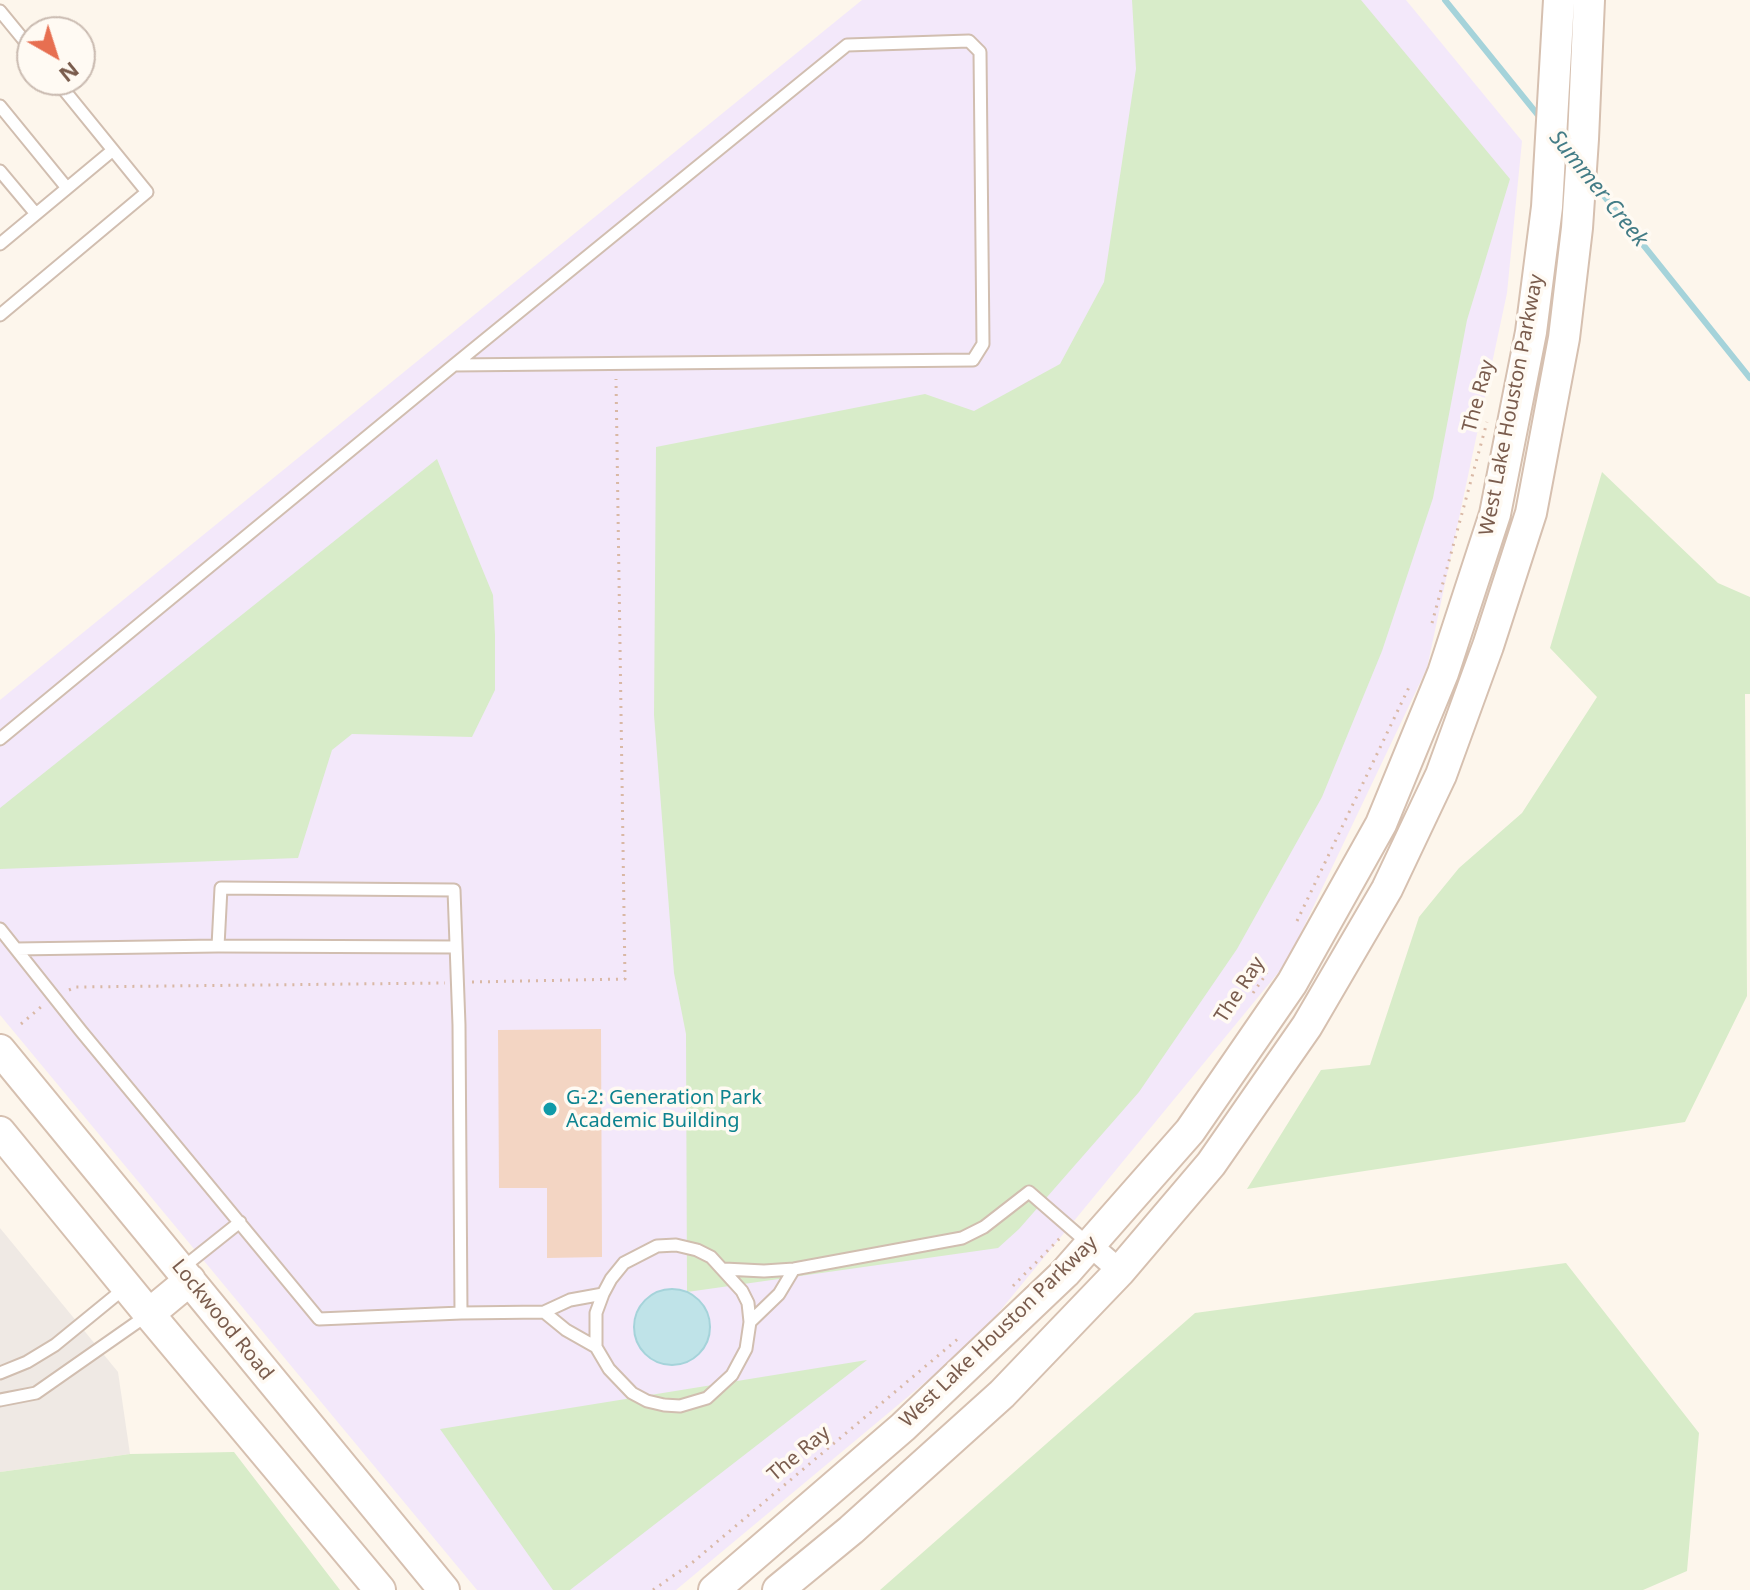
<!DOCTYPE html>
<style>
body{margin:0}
#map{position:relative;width:1750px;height:1590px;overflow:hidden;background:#fdf6ec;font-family:"Noto Sans",sans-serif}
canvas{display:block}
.north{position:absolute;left:16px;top:16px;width:80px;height:80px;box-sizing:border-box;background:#fffaf3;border:2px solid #cabbb1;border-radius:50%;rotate:141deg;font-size:22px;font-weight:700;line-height:32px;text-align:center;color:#7a5c4d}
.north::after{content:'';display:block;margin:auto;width:28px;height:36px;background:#e76f51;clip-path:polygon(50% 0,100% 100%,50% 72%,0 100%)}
</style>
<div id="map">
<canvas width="1750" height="1590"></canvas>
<div class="north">N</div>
</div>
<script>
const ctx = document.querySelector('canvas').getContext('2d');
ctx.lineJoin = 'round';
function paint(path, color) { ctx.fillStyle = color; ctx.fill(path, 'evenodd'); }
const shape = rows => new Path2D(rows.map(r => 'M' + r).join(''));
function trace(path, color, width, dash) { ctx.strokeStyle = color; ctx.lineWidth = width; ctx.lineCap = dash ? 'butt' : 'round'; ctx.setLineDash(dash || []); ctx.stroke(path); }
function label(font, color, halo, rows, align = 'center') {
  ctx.font = font + ' "Noto Sans",sans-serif'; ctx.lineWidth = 7; ctx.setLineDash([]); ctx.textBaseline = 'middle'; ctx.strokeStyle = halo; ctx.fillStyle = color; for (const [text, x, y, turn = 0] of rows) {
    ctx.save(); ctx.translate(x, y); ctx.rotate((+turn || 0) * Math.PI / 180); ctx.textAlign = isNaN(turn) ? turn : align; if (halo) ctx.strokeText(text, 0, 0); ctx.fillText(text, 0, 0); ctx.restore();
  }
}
paint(shape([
 [0,1228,118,1372,130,1454,0,1472]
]), '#efe9e4');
paint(shape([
 [862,0,1406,0,1522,141,1507,293,1427,668,1287,962,976,1340,676,1590,477,1590,0,1015,0,700]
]), '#f3e8fa');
paint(shape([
 [1132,0,1361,0,1510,179,1467,320,1433,498,1382,651,1322,797,1237,949,1139,1092,1019,1229,998,1248,687,1292,686,1034,674,973,654,715,656,447,925,394,974,411,1060,364,1104,282,1136,69],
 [437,459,493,595,495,635,495,690,472,737,352,734,332,750,298,858,0,869,0,808],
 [1602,472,1718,583,1750,597,1750,694,1745,694,1747,996,1685,1122,1247,1189,1321,1070,1370,1065,1419,917,1459,868,1522,813,1597,697,1550,648],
 [1566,1263,1699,1433,1687,1571,1643,1590,880,1590,1195,1313],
 [867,1360,570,1590,553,1590,440,1429],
 [234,1452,340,1590,0,1590,0,1472,130,1454]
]), '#d8ecc9');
const water = shape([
 '634 1327a38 38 0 1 1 76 0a38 38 0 1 1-76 0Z'
]);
paint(water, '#bfe3e8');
trace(water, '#a5d3da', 2);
trace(shape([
 [1445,0,1542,120],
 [1592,181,1750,378]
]), '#a5d3da', 6);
paint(shape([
 [601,1029,602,1257,547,1258,547,1188,499,1188,498,1030]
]), '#f3d5c3');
const lane = shape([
 [0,11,32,50],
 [0,106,67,188],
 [0,171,36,214],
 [0,244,113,150],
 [0,315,147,192,56,80],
 [0,739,454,365,562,277,847,45,969,41,980,52,983,344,973,360,454,365],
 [0,929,81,1031,319,1319,461,1313,459,1025,454,890,221,888,218,946],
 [16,949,218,946,456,947],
 [181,1269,240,1222],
 [724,1269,764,1271,794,1269,962,1238,984,1227,1029,1192,1090,1245],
 [544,1312,566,1330,596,1347,609,1369,632,1393,647,1401,664,1405,680,1406,707,1398,732,1375,746,1349,750,1322,748,1303,742,1291,711,1257,697,1250,676,1245,657,1246,624,1263,611,1279,603,1294,596,1313,596,1347],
 [461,1313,544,1312,570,1300,603,1294],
 [750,1322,779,1294,794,1269],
 [0,1373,27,1362,55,1345,126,1287],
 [0,1400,36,1393,146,1316]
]);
const street = shape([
 [1090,1245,1120,1271]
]);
const secondary = shape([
 [0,1050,444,1590],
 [0,1132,149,1314,380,1590],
 [149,1314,190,1280],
 [714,1590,903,1427,1065,1273,1190,1131,1292,983,1381,824,1443,673,1495,514,1531,332,1547,207,1559,0],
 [778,1590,851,1530,1002,1394,1120,1271,1211,1164,1307,1026,1387,889,1441,775,1488,646,1531,513,1564,338,1577,228,1583,139,1589,0]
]);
trace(lane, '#d1beb0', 15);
trace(street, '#d1beb0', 26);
trace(secondary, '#d6c0b0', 34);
trace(shape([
 [1432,623,1487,422],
 [1297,921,1411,683],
 [472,982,625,979,616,379],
 [69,990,76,987,445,983],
 [1253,993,1267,973],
 [21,1024,42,1006],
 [1013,1286,1061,1237],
 [653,1590,693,1562,959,1338]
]), '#d9b8a5', 3, [2, 6]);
trace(lane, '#fff', 11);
trace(street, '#fff', 22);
trace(secondary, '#fff', 30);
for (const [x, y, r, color] of [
 [550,1109,8,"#0f9aa8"]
]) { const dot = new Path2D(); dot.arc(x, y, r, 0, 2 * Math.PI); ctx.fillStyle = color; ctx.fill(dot); trace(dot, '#fffaf3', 3); }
label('20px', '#7a5c4d', '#fffaf3', [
 ["The Ray",1479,396,-75],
 ["West Lake Houston Parkway",1512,405,-79],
 ["The Ray",1240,990,-57],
 ["Lockwood Road",222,1320,51],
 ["West Lake Houston Parkway",999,1332,-44],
 ["The Ray",799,1454,-40]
]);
label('20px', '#0d838f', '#fffaf3', [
 ["G-2: Generation Park",566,1098],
 ["Academic Building",566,1121]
], 'left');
label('italic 22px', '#437c86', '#fffaf3', [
 ["Summer Creek",1598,189,51]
]);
</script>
